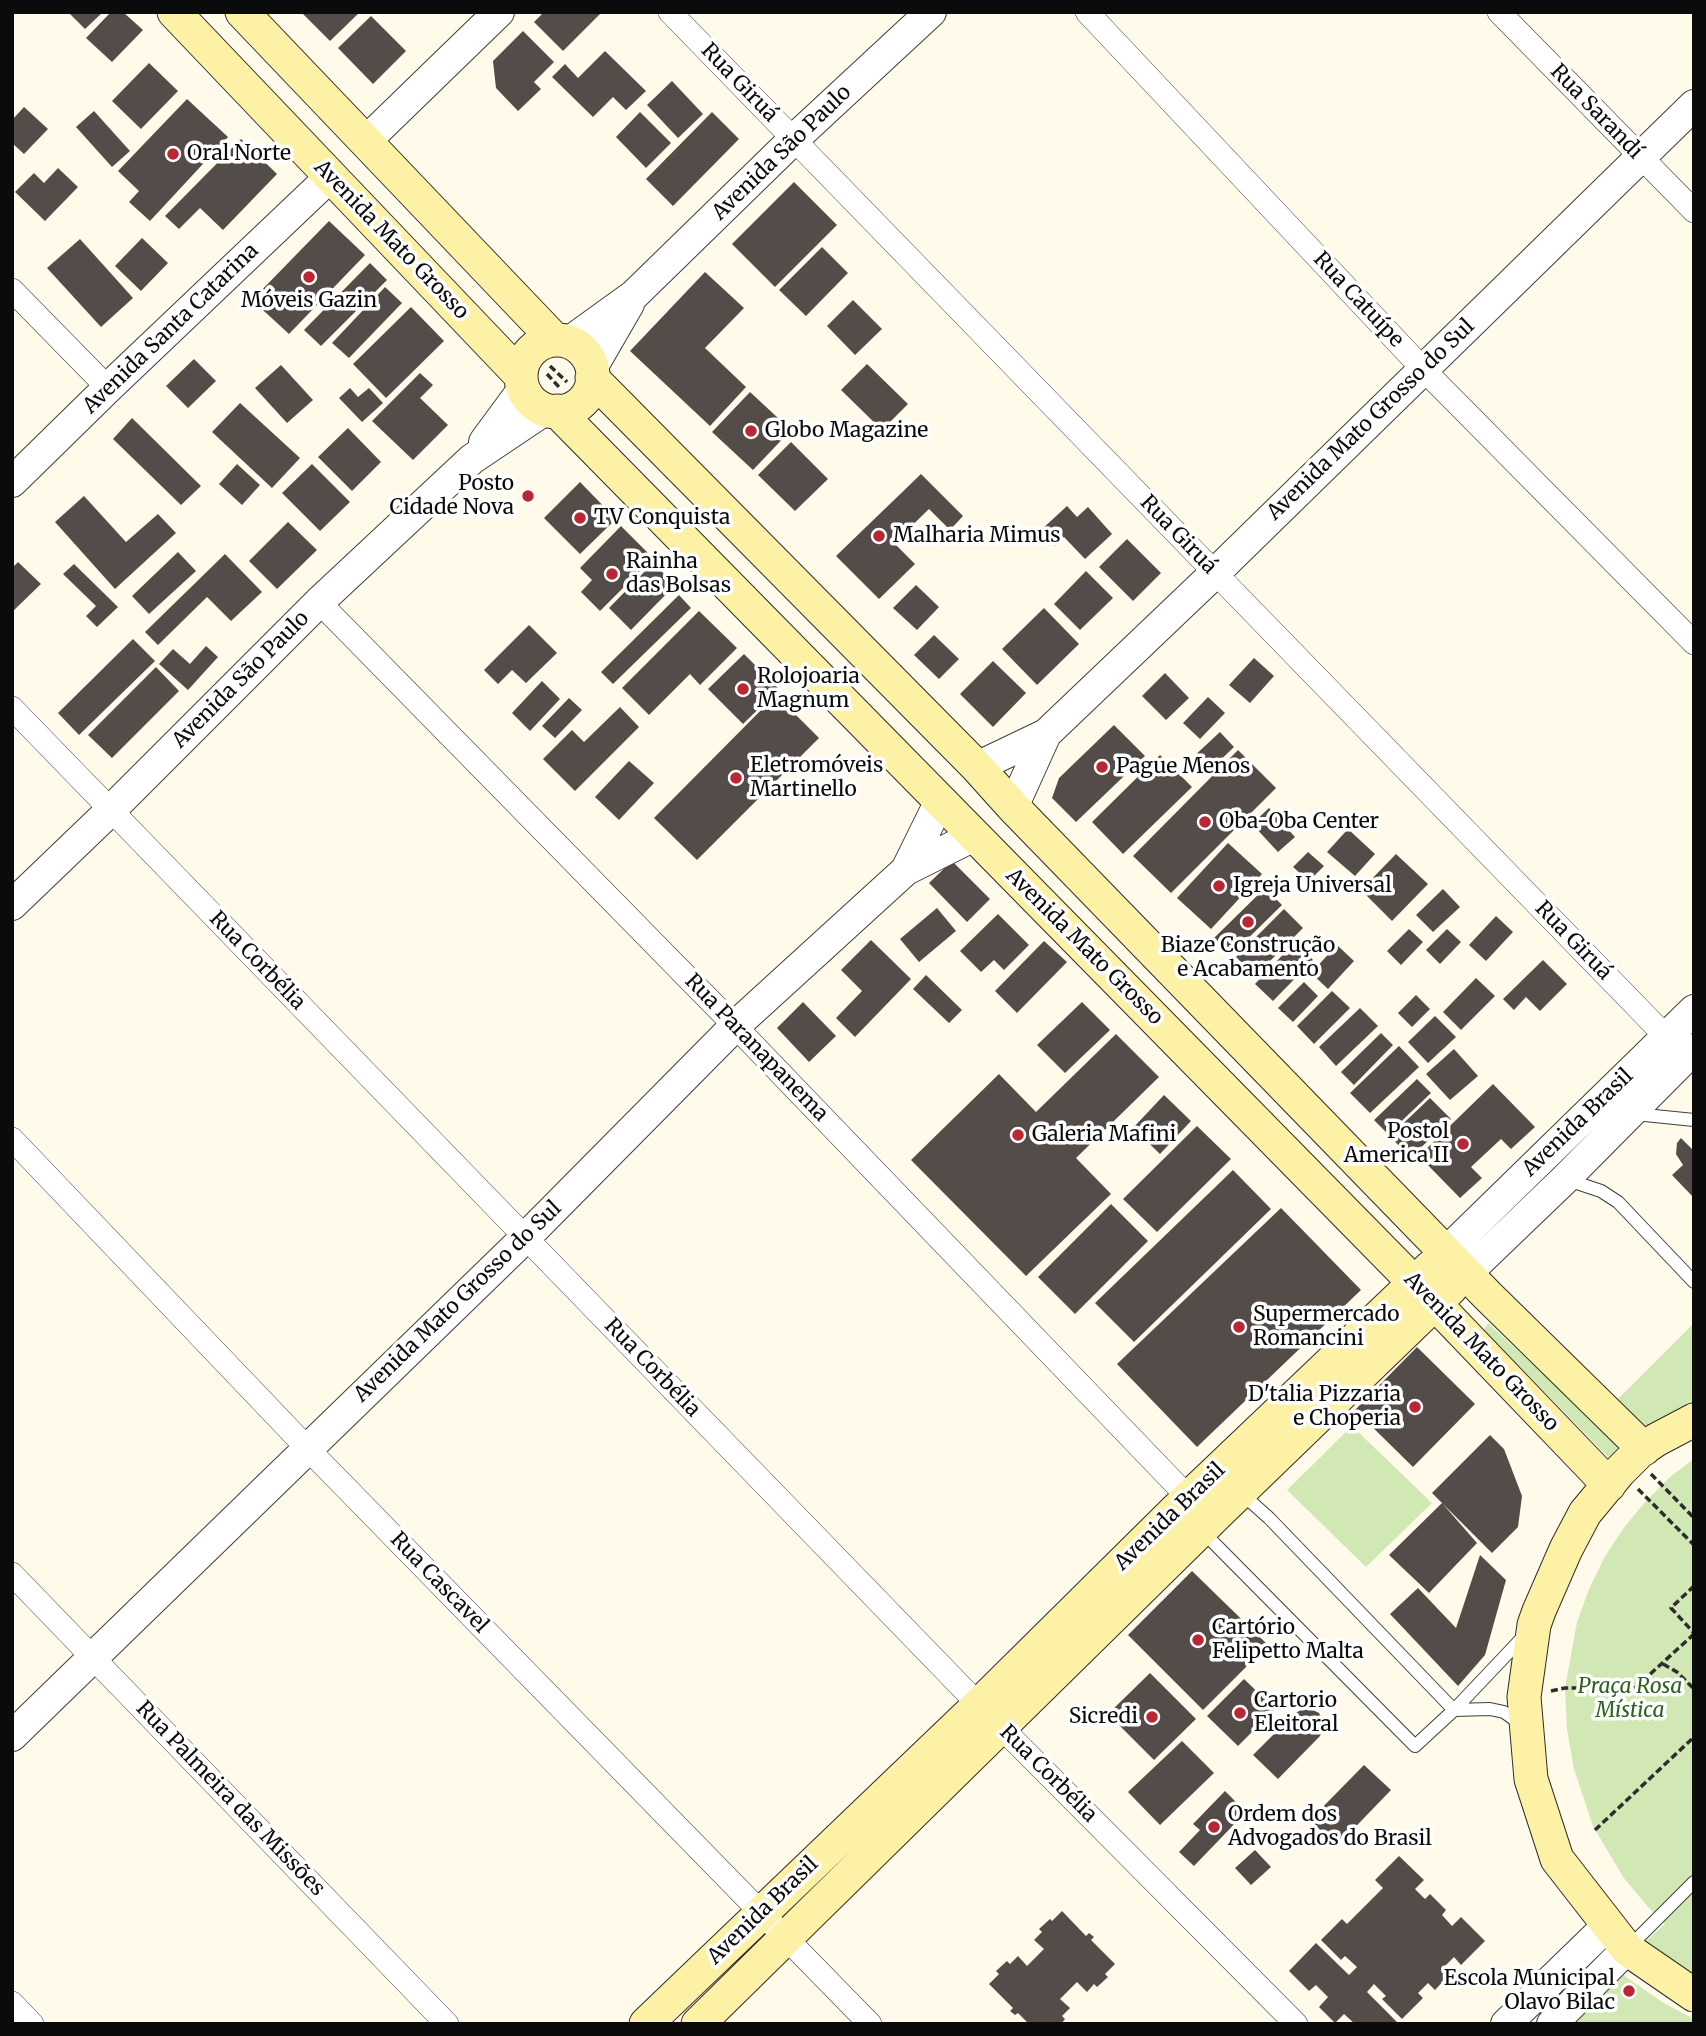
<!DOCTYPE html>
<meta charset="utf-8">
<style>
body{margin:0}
#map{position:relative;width:1706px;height:2036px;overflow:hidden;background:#fffaea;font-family:Merriweather,serif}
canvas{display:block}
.frame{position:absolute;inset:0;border:14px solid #0b0b0b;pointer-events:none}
</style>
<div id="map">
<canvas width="1706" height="2036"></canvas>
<div class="frame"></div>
</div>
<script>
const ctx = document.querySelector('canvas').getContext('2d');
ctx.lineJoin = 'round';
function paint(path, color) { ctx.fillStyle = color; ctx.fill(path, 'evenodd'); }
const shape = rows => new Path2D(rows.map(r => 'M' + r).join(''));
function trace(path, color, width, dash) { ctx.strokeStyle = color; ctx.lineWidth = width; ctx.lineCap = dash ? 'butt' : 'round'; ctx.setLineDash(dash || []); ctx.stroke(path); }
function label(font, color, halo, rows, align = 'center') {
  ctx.font = font + ' Merriweather,serif'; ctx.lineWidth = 7; ctx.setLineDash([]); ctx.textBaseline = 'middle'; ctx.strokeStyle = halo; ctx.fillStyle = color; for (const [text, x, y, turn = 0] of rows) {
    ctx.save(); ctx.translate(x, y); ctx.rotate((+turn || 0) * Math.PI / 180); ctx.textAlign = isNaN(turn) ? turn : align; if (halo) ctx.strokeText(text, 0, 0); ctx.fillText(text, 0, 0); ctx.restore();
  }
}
paint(shape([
 [1488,1323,1626,1451,1614,1463,1484,1330],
 [1694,1323,1694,1409,1647,1427,1637,1425,1614,1403],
 [1352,1426,1432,1503,1366,1567,1287,1490],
 [1694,1459,1694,1975,1646,1941,1665,1924,1648,1907,1623,1877,1593,1826,1574,1769,1567,1730,1565,1688,1577,1622,1589,1589,1604,1558,1623,1529,1645,1502,1671,1476],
 [1622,1974,1662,2002,1694,2019,1694,2024,1568,2024]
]), '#d1e8b5');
paint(shape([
 [68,12,103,12,85,29],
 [111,12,123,12,143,30,112,62,86,38],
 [301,12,360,12,330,41],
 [544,12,602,12,563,51,534,22],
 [371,16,406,51,373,84,338,48],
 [523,31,554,62,534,82,541,89,518,111,496,88,493,61],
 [605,51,646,91,626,110,613,97,593,117,552,77,565,64,578,78],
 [149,63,178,91,141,129,112,101],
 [672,81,703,114,678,138,647,105],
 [187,99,228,137,150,221,129,202,139,191,118,171],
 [24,107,48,129,24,154,12,143,12,120],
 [94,111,130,151,112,167,76,127],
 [640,112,671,143,646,168,616,137],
 [712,112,739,139,673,206,646,179],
 [241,139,277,174,223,230,200,208,179,229,165,216],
 [58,168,78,187,45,221,15,192,34,173,44,183],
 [794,182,837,225,775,287,732,244],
 [329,221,365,255,289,334,252,300],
 [142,238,168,263,141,291,115,266],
 [80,239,133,298,101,327,47,268],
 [822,247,848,273,806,316,779,290],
 [370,263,387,280,321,346,304,330],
 [705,272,744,308,705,348,746,387,710,426,630,351],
 [385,287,402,303,349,358,332,343],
 [853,300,882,329,855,355,827,326],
 [411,307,444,341,386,398,353,364],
 [194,359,216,381,188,408,166,386],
 [867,364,908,404,882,430,841,390],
 [281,365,313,400,287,423,255,388],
 [420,373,433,385,420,398,448,425,413,460,372,421],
 [350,388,358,397,369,388,383,403,362,422,339,398],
 [750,392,791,430,753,470,712,432],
 [240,403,300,458,272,488,212,432],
 [132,418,201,486,181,505,113,439],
 [348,428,381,462,352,491,318,457],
 [791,442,828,479,795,511,758,475],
 [237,464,260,485,242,505,219,484],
 [312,464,350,502,320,531,282,493],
 [921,474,963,516,950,530,929,509,894,543,915,564,879,599,836,556],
 [580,482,616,519,580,554,544,518],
 [84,496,126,542,158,514,176,533,115,589,55,522],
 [1067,506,1077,517,1088,507,1112,534,1085,559,1064,537,1055,546,1041,530],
 [288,522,317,550,277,589,249,561],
 [621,526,653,558,600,611,581,592,592,580,580,568],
 [1127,539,1161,573,1133,601,1099,567],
 [178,552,196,571,149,614,132,596],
 [225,554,262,592,231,621,207,597,158,645,145,632],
 [18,562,41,584,12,612,12,568],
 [653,563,675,585,631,630,609,608],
 [74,564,118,607,97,627,86,616,96,606,63,574],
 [1086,571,1113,598,1080,630,1054,604],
 [916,585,939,607,917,630,893,608],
 [679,595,691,608,613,684,601,672],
 [1044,608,1079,644,1037,685,1002,649],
 [699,611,737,648,700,685,690,674,649,715,622,688],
 [529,625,557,653,526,683,512,670,498,684,484,670],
 [934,635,959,659,939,679,914,655],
 [133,639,155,661,79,735,58,713],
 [206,646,218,657,188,690,159,664,173,649,190,664],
 [744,654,779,689,743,724,708,689],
 [1254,658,1274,676,1250,703,1229,685],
 [993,661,1026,693,993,727,960,694],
 [156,667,179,691,112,758,88,735],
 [1165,673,1189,698,1166,720,1142,696],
 [542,681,560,699,530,731,512,713],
 [776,695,819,738,697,860,654,818],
 [1208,697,1225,713,1200,739,1183,723],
 [569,698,582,710,555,738,542,726],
 [620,707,639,727,575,791,543,759,572,730,584,742],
 [1114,725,1145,756,1076,822,1052,798,1059,778],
 [1220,732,1234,747,1207,773,1192,758],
 [1238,750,1276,788,1171,893,1133,856],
 [1160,755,1192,787,1123,854,1092,822],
 [629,761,654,783,619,820,595,797],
 [1269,808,1295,837,1278,852,1252,824],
 [1348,829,1375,854,1355,876,1327,852],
 [1228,843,1262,874,1211,929,1177,898],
 [1308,852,1324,866,1309,881,1293,867],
 [1396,854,1428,884,1392,921,1361,890],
 [952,861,990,899,967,922,929,883],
 [1265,888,1282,905,1231,955,1214,938],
 [1443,889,1460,907,1433,932,1416,915],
 [937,908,956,931,919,962,900,939],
 [1284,909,1303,928,1255,976,1236,957],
 [998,914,1029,945,1004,970,994,960,981,972,960,951],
 [1496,916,1513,932,1486,961,1469,945],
 [1409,929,1423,942,1401,965,1387,951],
 [1447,929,1461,942,1440,964,1426,950],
 [871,940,911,979,855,1037,836,1018,862,991,841,970],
 [1044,941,1067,962,1017,1013,995,991],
 [1295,942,1313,960,1273,1001,1255,984],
 [1337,945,1354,961,1328,989,1311,973],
 [1543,960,1567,984,1540,1011,1526,997,1514,1010,1503,999],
 [926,975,962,1010,949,1023,913,989],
 [1476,978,1495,996,1461,1030,1443,1012],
 [1304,982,1318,996,1293,1022,1278,1008],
 [1332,991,1350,1008,1314,1044,1297,1026],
 [1416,995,1430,1009,1412,1027,1398,1013],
 [803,1002,836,1036,809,1062,777,1028],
 [1082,1002,1110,1030,1065,1073,1037,1045],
 [1360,1008,1378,1026,1336,1066,1319,1047],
 [1435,1016,1456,1037,1428,1063,1408,1042],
 [1381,1033,1393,1045,1354,1085,1341,1072],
 [1116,1034,1159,1077,1076,1158,1111,1194,1026,1276,911,1160,999,1074,1036,1112],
 [1399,1046,1419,1067,1370,1113,1350,1093],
 [1454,1049,1478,1076,1450,1100,1426,1074],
 [1417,1079,1431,1093,1388,1134,1374,1120],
 [1493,1084,1535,1127,1511,1149,1501,1139,1471,1167,1482,1178,1460,1198,1419,1156],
 [1164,1095,1191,1121,1160,1154,1133,1128],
 [1430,1098,1451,1119,1410,1158,1390,1136],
 [1197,1126,1231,1159,1157,1232,1123,1199],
 [1681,1138,1694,1151,1694,1198,1672,1175,1683,1165,1676,1154,1677,1143],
 [1233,1170,1271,1209,1134,1342,1095,1303],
 [1111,1204,1148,1241,1075,1314,1038,1277],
 [1281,1208,1361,1290,1197,1447,1117,1364],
 [1417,1347,1475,1404,1413,1467,1355,1410],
 [1490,1435,1504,1449,1522,1496,1518,1527,1492,1553,1432,1493],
 [1442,1503,1477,1543,1429,1593,1389,1555],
 [1480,1555,1506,1580,1485,1655,1458,1686,1390,1614,1418,1588,1456,1628],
 [1192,1571,1268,1645,1203,1710,1128,1635],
 [1150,1673,1196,1719,1154,1760,1108,1714],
 [1244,1679,1275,1709,1238,1746,1207,1716],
 [1311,1709,1319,1713,1322,1719,1323,1728,1320,1736,1278,1779,1253,1755,1294,1714,1301,1710],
 [1182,1741,1214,1773,1160,1825,1128,1792],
 [1364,1765,1391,1790,1337,1846,1310,1820],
 [1225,1791,1246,1812,1194,1866,1179,1852,1200,1830,1193,1824],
 [1255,1850,1271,1867,1251,1885,1235,1868],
 [1399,1856,1424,1880,1415,1889,1425,1899,1430,1894,1446,1910,1442,1915,1452,1926,1461,1917,1485,1941,1461,1965,1454,1957,1442,1969,1449,1975,1435,1990,1428,1983,1418,1993,1423,1998,1402,2019,1382,1999,1386,1996,1374,1984,1367,1992,1399,2024,1355,2024,1344,2014,1335,2023,1319,2007,1328,1997,1316,1985,1309,1991,1289,1971,1316,1943,1349,1975,1357,1967,1345,1956,1341,1960,1321,1940,1342,1919,1347,1924,1383,1888,1375,1880],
 [1062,1911,1086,1936,1089,1933,1094,1937,1091,1940,1115,1964,1105,1974,1108,1977,1097,1987,1094,1984,1087,1992,1077,1982,1060,1999,1070,2008,1062,2016,1065,2019,1061,2024,1029,2024,1018,2013,1015,2015,1010,2011,1013,2008,989,1984,999,1974,996,1971,1007,1961,1010,1964,1018,1956,1027,1966,1044,1949,1034,1940,1042,1932,1039,1929,1050,1919,1052,1921]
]), '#544c48');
const service = shape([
 [1635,1114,1694,1120],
 [1565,1179,1601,1191,1618,1202,1694,1282],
 [1241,1493,1269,1518,1454,1710],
 [1201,1530,1415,1746,1454,1710,1526,1634],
 [1454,1710,1490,1709,1504,1712,1522,1725],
 [1628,1948,1694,1882]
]);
const minor = shape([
 [670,12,1678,1049],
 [1087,12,1423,369,1694,643],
 [1499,12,1694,211],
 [12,290,108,388],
 [319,602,735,1026,1189,1498],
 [12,708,979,1705,1296,2024],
 [12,1139,308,1449,870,2024],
 [12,1574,447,2024],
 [12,2003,32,2024]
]);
const tertiary = shape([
 [365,142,499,12],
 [569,342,634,295,793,140,931,12],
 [592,368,629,304],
 [484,442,523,389],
 [12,482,108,388,331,176],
 [977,767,1046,734,1215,573,1694,105],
 [1013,807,1046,734],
 [906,870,940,801],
 [12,905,111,810,319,602,472,459,545,410],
 [1445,1253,1694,1010],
 [1466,1274,1565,1179,1694,1049],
 [12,1736,526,1237,735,1026,906,870,974,836],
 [1506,2024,1607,1926],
 [1552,2024,1627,1949]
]);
const secondary = shape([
 [174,12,521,376],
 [242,12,555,340],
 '521 376a36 36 0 1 1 72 0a36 36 0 1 1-72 0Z',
 [592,378,977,767,1013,807,1487,1295,1644,1449],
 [557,411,1444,1313,1609,1485],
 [1694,1420,1656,1440,1640,1451,1619,1472,1585,1513,1566,1549,1539,1611,1534,1625,1524,1697,1531,1779,1557,1859,1627,1949,1694,1995],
 [646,2024,979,1705,1176,1510,1431,1267],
 [698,2024,1217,1514,1451,1288]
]);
trace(service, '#3e3e3e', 14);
trace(minor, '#3e3e3e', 24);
trace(tertiary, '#3e3e3e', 32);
trace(secondary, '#2d2d2d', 35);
trace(shape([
 [550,366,567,382],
 [547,374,559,387],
 [1651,1474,1694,1518],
 [1638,1489,1694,1545],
 [1694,1586,1671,1608,1694,1633],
 [1663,1664,1677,1672,1694,1689],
 [1551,1691,1565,1688,1635,1688,1694,1634],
 [1595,1830,1694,1737]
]), '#2d2d2d', 3.5, [7, 3.5]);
trace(service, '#fff', 12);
trace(minor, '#fff', 23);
trace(tertiary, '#fff', 30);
trace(secondary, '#fdf1a6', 33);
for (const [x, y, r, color] of [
 [173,154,7,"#b82733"],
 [309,277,7,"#b82733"],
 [751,431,7,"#b82733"],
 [528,496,7,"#b82733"],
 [580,518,7,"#b82733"],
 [879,536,7,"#b82733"],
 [612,574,7,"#b82733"],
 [743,689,7,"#b82733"],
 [1102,767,7,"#b82733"],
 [736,778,7,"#b82733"],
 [1205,822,7,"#b82733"],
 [1219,886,7,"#b82733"],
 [1248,922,7,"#b82733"],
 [1018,1135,7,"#b82733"],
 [1463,1144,7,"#b82733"],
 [1239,1327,7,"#b82733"],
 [1415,1407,7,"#b82733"],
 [1198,1640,7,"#b82733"],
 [1240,1713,7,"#b82733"],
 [1152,1717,7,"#b82733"],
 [1214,1827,7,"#b82733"],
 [1629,1991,7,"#b82733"]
]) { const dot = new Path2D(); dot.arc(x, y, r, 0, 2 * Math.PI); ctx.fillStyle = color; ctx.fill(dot); trace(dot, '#fff', 2.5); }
label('21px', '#0b0b0b', '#fff', [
 ["Rua Giruá",739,83,46],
 ["Rua Sarandí",1596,112,46],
 ["Avenida São Paulo",782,153,-44],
 ["Avenida Mato Grosso",391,240,46],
 ["Rua Catuípe",1358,300,47],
 ["Avenida Santa Catarina",171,329,-44],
 ["Avenida Mato Grosso do Sul",1371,420,-44],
 ["Rua Giruá",1178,535,46],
 ["Avenida São Paulo",241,680,-45],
 ["Rua Giruá",1573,941,46],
 ["Avenida Mato Grosso",1084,947,45],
 ["Rua Corbélia",257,961,46],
 ["Rua Paranapanema",756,1048,46],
 ["Avenida Brasil",1578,1123,-44],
 ["Avenida Mato Grosso do Sul",458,1302,-44],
 ["Avenida Mato Grosso",1481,1352,46],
 ["Rua Corbélia",652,1368,46],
 ["Avenida Brasil",1170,1517,-44],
 ["Rua Cascavel",439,1583,46],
 ["Rua Corbélia",1048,1774,45],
 ["Rua Palmeira das Missões",230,1799,46],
 ["Avenida Brasil",763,1911,-44]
]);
label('21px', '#0b0b0b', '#fff', [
 ["Oral Norte",187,154],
 ["Móveis Gazin",309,301,"center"],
 ["Globo Magazine",765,431],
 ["Posto",514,484,"right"],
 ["Cidade Nova",514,508,"right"],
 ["TV Conquista",594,518],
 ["Malharia Mimus",893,536],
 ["Rainha",626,562],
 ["das Bolsas",626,586],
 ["Rolojoaria",757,677],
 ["Magnum",757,701],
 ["Eletromóveis",750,766],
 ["Martinello",750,790],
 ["Pague Menos",1116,767],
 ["Oba-Oba Center",1219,822],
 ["Igreja Universal",1233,886],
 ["Biaze Construção",1248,946,"center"],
 ["e Acabamento",1248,970,"center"],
 ["Postol",1449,1132,"right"],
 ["America II",1449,1156,"right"],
 ["Galeria Mafini",1032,1135],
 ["Supermercado",1253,1315],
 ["Romancini",1253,1339],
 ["D'talia Pizzaria",1401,1395,"right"],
 ["e Choperia",1401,1419,"right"],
 ["Cartório",1212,1628],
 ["Felipetto Malta",1212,1652],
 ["Cartorio",1254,1701],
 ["Eleitoral",1254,1725],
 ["Sicredi",1138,1717,"right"],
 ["Ordem dos",1228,1815],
 ["Advogados do Brasil",1228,1839],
 ["Escola Municipal",1615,1979,"right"],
 ["Olavo Bilac",1615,2003,"right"]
], 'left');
label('italic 21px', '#2e611e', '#fff', [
 ["Praça Rosa",1630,1687],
 ["Mística",1630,1711]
]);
</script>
